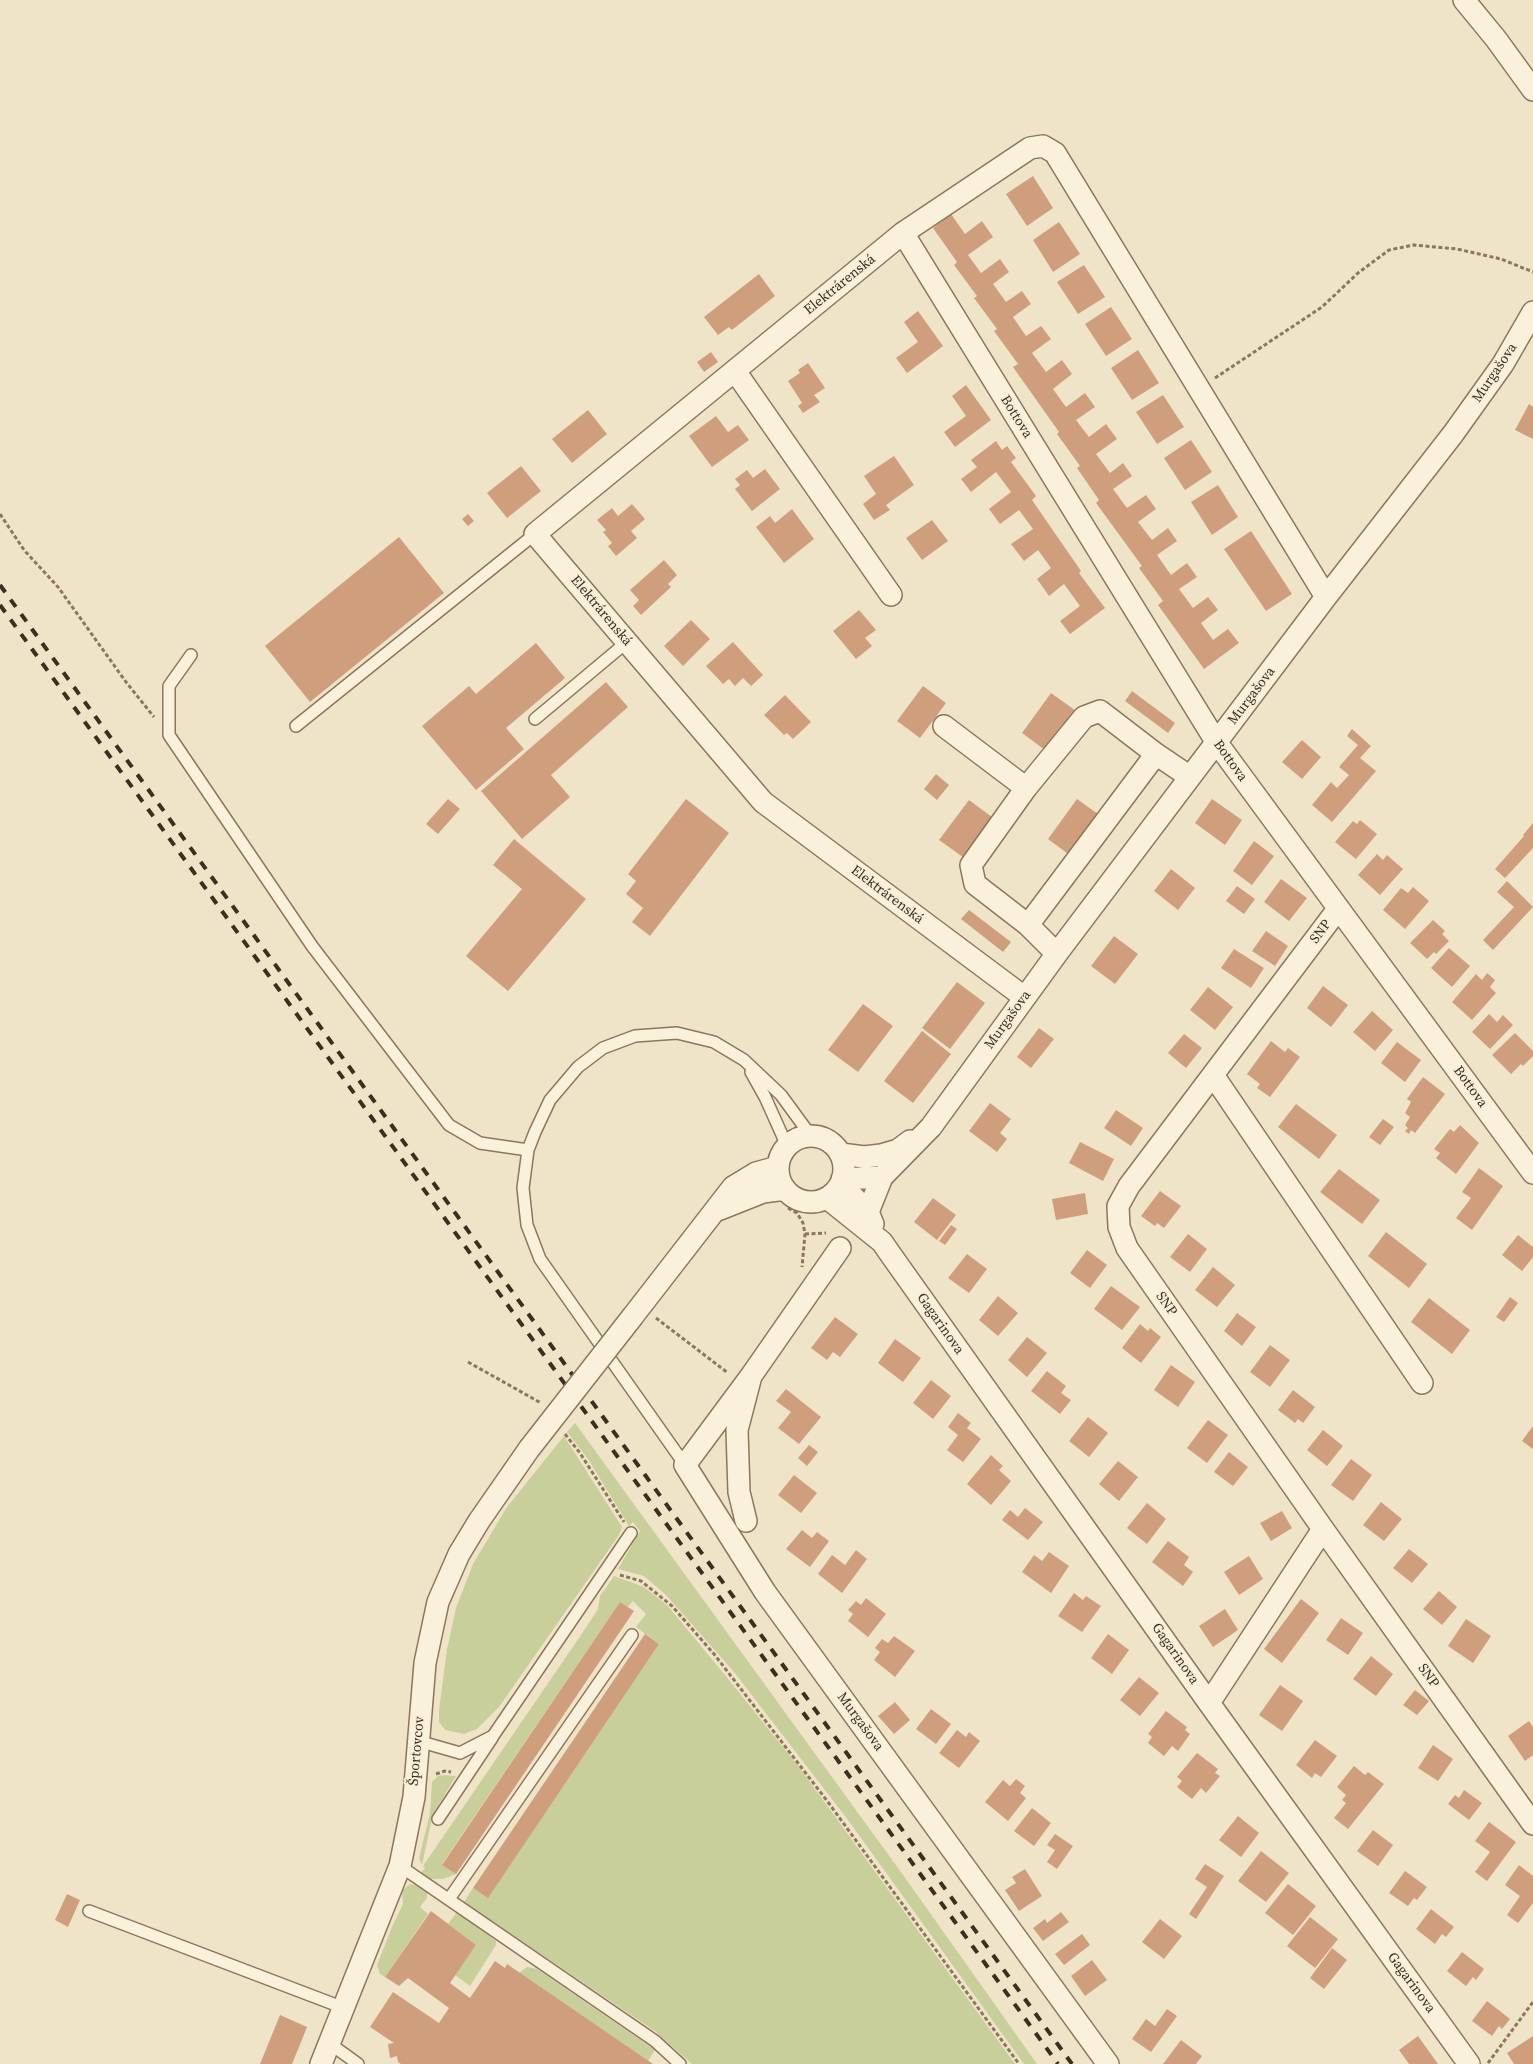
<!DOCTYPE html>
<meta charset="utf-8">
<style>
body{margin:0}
canvas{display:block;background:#f0e4c8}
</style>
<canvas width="1533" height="2064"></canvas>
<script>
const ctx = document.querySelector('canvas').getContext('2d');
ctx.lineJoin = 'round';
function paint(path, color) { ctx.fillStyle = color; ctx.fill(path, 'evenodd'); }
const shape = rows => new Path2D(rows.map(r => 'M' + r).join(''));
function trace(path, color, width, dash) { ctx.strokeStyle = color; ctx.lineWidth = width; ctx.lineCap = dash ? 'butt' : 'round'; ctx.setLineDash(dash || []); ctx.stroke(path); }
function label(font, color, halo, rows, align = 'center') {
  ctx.font = font + ' "Source Serif 4",serif'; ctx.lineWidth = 4; ctx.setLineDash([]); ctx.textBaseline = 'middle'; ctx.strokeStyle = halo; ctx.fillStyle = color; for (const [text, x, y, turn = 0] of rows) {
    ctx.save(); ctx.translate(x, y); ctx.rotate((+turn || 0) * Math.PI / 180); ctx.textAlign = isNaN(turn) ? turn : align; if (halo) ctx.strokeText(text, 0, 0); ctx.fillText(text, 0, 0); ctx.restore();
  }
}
paint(shape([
 [575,1423,906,1879,1037,2064,1024,2064,848,1820,734,1672,666,1595,644,1576,618,1569,640,1531,633,1522,629,1526,588,1459,567,1432],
 [564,1436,622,1527,619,1535,499,1707,477,1729,464,1734,445,1730,439,1722,439,1710,447,1649,456,1608,473,1564,507,1507],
 [614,1576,644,1587,667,1605,725,1675,799,1767,1015,2064,692,2064,656,2032,464,1902,473,1888,488,1897,659,1644,636,1627,646,1614,633,1601,628,1607,620,1602,442,1864,456,1874,443,1879,431,1879,421,1873,425,1868,423,1866,583,1632,598,1609,600,1596],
 [445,1775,456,1776,433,1814,422,1865,419,1858,430,1813,432,1782,438,1776],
 [410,1884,420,1886,427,1892,427,1898,420,1907,428,1914,385,1977,380,1974,377,1965,392,1927,403,1904,402,1891],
 [457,1912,496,1941,496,1945,470,1986,455,1975,476,1945,448,1924],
 [527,1967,537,1969,655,2050,648,2061,519,1973]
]), '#c9cf9b');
paint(shape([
 [1033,176,1053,208,1027,226,1006,194],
 [951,214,965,234,982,221,993,237,968,255,981,273,1000,259,1009,272,993,284,1006,302,1022,291,1031,304,1013,317,1026,336,1041,326,1051,339,1032,353,1046,372,1062,360,1072,374,1053,389,1066,407,1085,393,1095,407,1076,420,1089,437,1106,424,1117,439,1096,454,1110,473,1123,463,1132,476,1113,489,1127,508,1146,495,1156,509,1138,522,1152,540,1168,528,1177,541,1157,555,1171,575,1187,563,1197,577,1179,589,1193,608,1208,597,1218,610,1201,623,1213,640,1228,629,1239,643,1204,669,1158,605,1163,601,1139,568,1142,566,1096,503,1099,500,1077,468,1080,466,1057,434,1059,432,1013,367,1018,364,994,331,997,329,974,298,977,296,954,265,957,262,933,228],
 [1059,222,1080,254,1053,272,1033,240],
 [1084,265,1105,297,1078,314,1057,282],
 [759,274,775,296,732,330,729,327,718,335,704,317],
 [1111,307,1132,339,1106,356,1085,324],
 [918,311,943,346,907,373,896,358,918,342,904,322],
 [1138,350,1159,383,1132,400,1111,368],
 [711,352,718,362,704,372,697,362],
 [808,363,825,388,814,395,820,402,803,413,798,406,802,403,788,381,800,373,798,370],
 [966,385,991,420,955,447,944,432,966,416,952,396],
 [1163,395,1184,427,1157,444,1136,412],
 [1529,404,1533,407,1533,439,1515,430],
 [588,410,607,434,572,463,552,439],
 [716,416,728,432,738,425,749,440,712,467,689,436],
 [1191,440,1212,472,1185,490,1164,458],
 [996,441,1002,450,1007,446,1016,458,1011,462,1036,496,1032,500,1081,571,1079,573,1105,608,1070,634,1060,621,1080,606,1064,584,1049,596,1037,579,1051,568,1038,550,1024,561,1011,544,1033,529,1019,510,1000,524,989,509,1011,492,996,472,971,492,961,479,977,467,971,460],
 [894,456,914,485,886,505,890,510,874,520,863,504,876,494,864,476],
 [521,466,541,491,507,518,487,493],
 [765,469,780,489,752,511,735,489,740,485,735,479,747,470,753,478],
 [1218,485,1238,517,1212,535,1191,502],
 [632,504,645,519,631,531,637,538,616,556,608,546,612,543,603,532,606,530,597,520,612,508,618,516],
 [792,509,814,539,784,563,756,527,770,516,775,523],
 [468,514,474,521,468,526,462,519],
 [932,520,948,541,922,560,906,538],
 [1251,531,1292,594,1266,611,1224,549],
 [399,537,444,593,310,702,265,646],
 [664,560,677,575,668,584,671,587,641,615,633,606,639,600,630,590],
 [859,610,876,630,865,638,872,646,856,659,833,631],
 [691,620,710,639,683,666,664,646],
 [733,642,763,675,751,686,743,678,735,686,729,679,723,684,706,666],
 [536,643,565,678,506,728,524,749,476,790,422,726,469,686,476,694],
 [606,682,628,707,551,775,570,797,522,839,481,791],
 [923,686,946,703,920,738,897,721],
 [1132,691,1175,723,1168,733,1125,701],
 [1051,693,1079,713,1049,753,1022,733],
 [785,695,811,722,793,739,787,733,784,735,764,715],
 [1352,729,1371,746,1360,758,1376,771,1332,822,1312,805,1331,782,1337,788,1349,775,1339,767,1358,745,1347,736],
 [1302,740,1321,757,1302,779,1282,762],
 [936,774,949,785,937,800,924,789],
 [448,799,460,809,438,834,426,824],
 [686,799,729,833,650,936,632,922,643,908,626,894,636,881,628,874],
 [1077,799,1105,819,1075,859,1048,839],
 [1212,799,1242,820,1225,845,1195,823],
 [969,800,996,820,967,860,939,840],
 [1360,820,1377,834,1356,859,1335,842,1353,821,1357,824],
 [1533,823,1533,848,1505,878,1495,869,1524,836,1523,835],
 [514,839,586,899,508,991,466,956,522,889,493,865],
 [1254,841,1274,856,1252,885,1233,871],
 [1377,854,1383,860,1387,855,1403,869,1380,895,1358,875],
 [1171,869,1195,888,1178,910,1154,891],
 [1281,879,1307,898,1289,921,1264,902],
 [1507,881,1533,907,1493,950,1483,940,1514,907,1497,892],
 [1237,886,1255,899,1244,914,1226,901],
 [1413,887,1429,901,1405,929,1383,910,1401,888,1408,893],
 [969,910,1011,942,1003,952,961,919],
 [1433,920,1445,931,1442,934,1449,941,1436,954,1434,952,1427,959,1410,943],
 [1266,931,1288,946,1275,966,1252,951],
 [1114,936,1138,954,1115,984,1091,966],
 [1449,948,1470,966,1452,987,1431,968],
 [1234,949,1264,968,1251,988,1221,968],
 [1487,973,1495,980,1490,987,1496,993,1472,1020,1452,1002,1476,974,1482,980],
 [957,982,985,1003,950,1049,922,1028],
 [1323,986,1348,1005,1331,1027,1307,1008],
 [1208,987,1233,1007,1215,1030,1190,1010],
 [863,1004,893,1026,858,1072,828,1050],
 [1372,1011,1393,1030,1375,1051,1353,1032],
 [1489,1014,1497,1022,1503,1015,1513,1025,1490,1049,1472,1032],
 [1039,1028,1054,1039,1031,1068,1017,1057],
 [922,1031,951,1054,913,1103,884,1081],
 [1515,1033,1533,1051,1533,1056,1523,1066,1521,1064,1511,1074,1492,1055],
 [1184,1034,1202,1048,1186,1068,1168,1053],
 [1271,1041,1285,1052,1288,1048,1300,1057,1270,1097,1257,1088,1260,1084,1247,1074],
 [1397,1042,1421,1060,1405,1082,1381,1063],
 [1423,1077,1445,1094,1415,1133,1411,1130,1409,1134,1405,1131,1408,1128,1405,1125,1410,1117,1405,1113,1411,1102,1407,1099],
 [990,1103,1011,1119,1000,1133,1007,1139,997,1152,969,1131],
 [1296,1104,1337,1135,1319,1159,1278,1127],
 [1116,1110,1143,1128,1131,1146,1104,1128],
 [1383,1119,1394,1127,1380,1145,1369,1137],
 [1460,1125,1479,1143,1456,1174,1436,1158,1440,1153,1434,1149,1450,1129,1454,1132],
 [1080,1142,1114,1159,1103,1181,1069,1163],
 [1479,1168,1503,1186,1472,1230,1456,1218,1471,1198,1462,1192],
 [1339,1169,1380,1200,1362,1224,1320,1192],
 [1160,1191,1181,1206,1164,1228,1157,1223,1155,1226,1141,1216],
 [1085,1193,1088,1214,1056,1220,1052,1199],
 [933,1198,956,1215,937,1240,914,1222],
 [951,1225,957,1229,945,1245,939,1241],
 [1386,1232,1427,1264,1409,1288,1368,1256],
 [1188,1234,1207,1249,1190,1272,1170,1257],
 [1518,1235,1533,1247,1533,1257,1522,1271,1502,1255],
 [1087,1250,1107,1265,1090,1288,1070,1273],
 [967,1254,987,1269,969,1293,948,1278],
 [1213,1267,1235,1285,1217,1307,1195,1290],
 [1111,1286,1140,1307,1122,1330,1094,1309],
 [998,1296,1018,1313,998,1336,979,1320],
 [1510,1297,1518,1303,1504,1322,1496,1317],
 [1429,1298,1470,1330,1452,1354,1411,1322],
 [1237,1313,1256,1327,1242,1346,1224,1331],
 [835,1317,858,1334,840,1357,833,1352,827,1360,811,1348],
 [1140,1324,1148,1331,1150,1328,1161,1337,1141,1363,1122,1348],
 [1027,1337,1047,1353,1027,1377,1008,1360],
 [895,1339,921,1358,903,1382,878,1363],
 [1270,1345,1290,1360,1270,1387,1250,1372],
 [1171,1365,1195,1382,1178,1407,1154,1390],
 [1047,1371,1066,1386,1061,1393,1071,1400,1060,1414,1031,1391],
 [931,1380,951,1396,933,1419,913,1403],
 [786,1389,821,1417,799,1444,778,1428,791,1412,776,1401],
 [1293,1390,1315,1407,1303,1423,1298,1419,1295,1423,1278,1410],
 [958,1413,971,1423,967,1428,981,1439,963,1462,947,1450,958,1435,948,1427],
 [1088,1417,1108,1433,1089,1457,1069,1441],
 [1208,1420,1228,1435,1207,1463,1187,1448],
 [1533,1426,1533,1449,1522,1441],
 [1323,1430,1343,1446,1327,1466,1307,1450],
 [809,1445,818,1452,807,1466,798,1458],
 [1229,1452,1248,1467,1233,1486,1214,1472],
 [991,1455,1003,1466,999,1470,1011,1481,991,1505,967,1484],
 [1351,1459,1372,1475,1353,1501,1331,1485],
 [1118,1461,1138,1477,1119,1501,1099,1484],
 [794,1475,817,1493,801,1513,778,1495],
 [1381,1502,1402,1519,1384,1541,1363,1525],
 [1147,1503,1166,1519,1147,1544,1127,1528],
 [1025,1508,1043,1522,1028,1540,1002,1520,1010,1510,1018,1517],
 [1282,1511,1292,1528,1271,1541,1260,1523],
 [802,1530,812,1538,817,1532,829,1541,810,1567,786,1549],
 [1168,1541,1189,1557,1184,1565,1193,1572,1183,1586,1152,1562],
 [1409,1549,1428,1564,1412,1583,1393,1568],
 [856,1550,867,1559,842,1593,818,1574,832,1555,845,1565],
 [1049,1552,1069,1566,1051,1593,1022,1572,1034,1555,1042,1561],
 [1249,1556,1263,1579,1239,1595,1224,1572],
 [1439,1591,1457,1607,1442,1625,1423,1609],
 [1074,1593,1083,1600,1086,1596,1101,1606,1082,1632,1058,1616],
 [866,1598,886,1614,868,1637,848,1621,853,1614,848,1610,856,1601,861,1605],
 [1301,1599,1319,1613,1282,1663,1264,1649],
 [620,1602,634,1611,456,1874,442,1865],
 [1225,1609,1238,1630,1213,1647,1199,1626],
 [1341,1618,1363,1633,1348,1655,1326,1640],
 [1466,1619,1491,1636,1473,1663,1448,1646],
 [645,1634,659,1644,488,1898,473,1888],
 [1108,1634,1129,1650,1112,1674,1091,1658],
 [894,1636,915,1651,895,1677,874,1660,880,1652,875,1648,882,1639,888,1643],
 [1371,1656,1393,1674,1376,1696,1353,1679],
 [1139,1677,1159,1693,1140,1716,1120,1700],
 [1280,1685,1303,1701,1282,1731,1259,1715],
 [1415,1690,1429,1701,1417,1715,1403,1705],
 [895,1702,910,1720,894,1734,878,1716],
 [931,1709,951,1724,936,1744,916,1729],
 [1166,1711,1187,1727,1185,1730,1190,1734,1178,1751,1172,1746,1164,1756,1148,1743,1152,1737,1148,1734],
 [1529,1721,1533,1727,1533,1755,1525,1761,1508,1736],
 [957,1730,966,1737,969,1732,980,1741,959,1768,939,1753],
 [1315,1740,1337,1756,1321,1777,1315,1773,1312,1778,1296,1765],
 [1433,1745,1453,1759,1438,1781,1418,1768],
 [1197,1753,1218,1769,1215,1773,1220,1776,1206,1793,1201,1788,1192,1799,1177,1787,1182,1781,1177,1777],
 [1354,1766,1365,1775,1368,1772,1384,1784,1348,1829,1334,1818,1346,1803,1342,1800,1346,1795,1337,1787],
 [1016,1779,1025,1786,1020,1793,1026,1798,1008,1821,985,1802,1003,1780,1010,1786],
 [1464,1790,1482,1803,1469,1820,1448,1804,1455,1795,1459,1798],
 [1032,1808,1051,1823,1034,1846,1014,1831],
 [1238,1816,1259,1833,1241,1857,1219,1840],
 [1489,1822,1516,1842,1487,1881,1475,1872,1490,1852,1475,1841],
 [1373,1830,1393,1845,1378,1866,1357,1851],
 [1055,1834,1073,1846,1057,1869,1047,1862,1055,1850,1047,1845],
 [1261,1851,1289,1873,1266,1902,1238,1881],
 [1205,1864,1224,1876,1196,1919,1189,1914,1207,1887,1195,1879],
 [1519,1865,1533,1876,1533,1903,1518,1923,1507,1915,1520,1896,1505,1885],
 [1025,1869,1042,1896,1019,1911,1005,1890,1016,1883,1012,1877],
 [1405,1871,1427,1887,1417,1900,1414,1898,1408,1906,1389,1893],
 [1288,1884,1316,1906,1293,1935,1265,1913],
 [67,1894,80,1900,68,1927,55,1920],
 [1431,1909,1454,1927,1446,1937,1442,1934,1435,1944,1416,1929],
 [431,1911,476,1945,450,1983,470,1998,495,1961,505,1968,507,1964,653,2064,401,2064,398,2062,397,2056,390,2058,388,2044,394,2043,370,2027,393,1992,439,2023,449,2008,408,1978,399,1986,385,1977],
 [1061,1912,1069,1922,1043,1941,1033,1928,1045,1919,1047,1923],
 [1310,1917,1338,1939,1315,1968,1287,1946],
 [1160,1919,1182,1936,1164,1959,1142,1942],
 [1082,1934,1090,1945,1064,1965,1055,1954],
 [1332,1948,1347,1960,1324,1989,1310,1978],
 [1462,1952,1484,1969,1476,1980,1473,1977,1466,1986,1447,1971],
 [1092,1960,1107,1980,1085,1996,1071,1976],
 [1487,2001,1510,2019,1502,2029,1499,2026,1492,2036,1472,2021],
 [1167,2009,1177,2016,1151,2052,1132,2039,1146,2019,1155,2026],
 [280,2015,307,2027,301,2042,292,2064,260,2064],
 [1418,2036,1438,2064,1409,2064,1399,2050],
 [1533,2036,1533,2064,1514,2064,1507,2053],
 [1181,2040,1202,2056,1196,2064,1163,2064]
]), '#cf9f7d');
const lane = shape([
 [191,655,169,686,169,735,312,946,449,1125,480,1143,528,1150],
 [535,719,627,642],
 [296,726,535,534],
 [751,1072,765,1097,787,1146],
 [685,1465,540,1259,527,1225,523,1188,528,1150,535,1132,550,1100,578,1067,603,1048,635,1036,677,1033,714,1042,744,1060,781,1095,811,1136],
 [418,1741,460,1753,493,1736,631,1533],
 [438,1819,492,1738],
 [400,1866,655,2041,680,2064],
 [449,1899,632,1635],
 [89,1911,344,2008],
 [329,2043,358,2064]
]);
const street = shape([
 [1464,0,1496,39,1533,90],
 [903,233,1217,743,1533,1173],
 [735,371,891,595],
 [944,726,1026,788],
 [1338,909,1129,1186,1118,1206,1119,1227,1127,1248,1323,1529,1533,1824],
 [1028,925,1156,754],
 [1058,952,1049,946,1028,925,975,884,971,865,1026,788,1084,717,1100,711,1156,754,1190,777],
 [1024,997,763,802,535,534,903,233,1030,148,1043,146,1055,153,1326,597],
 [1213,1075,1422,1383],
 '778 1169a33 33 0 1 1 66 0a33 33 0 1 1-66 0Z',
 [841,1154,864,1157,881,1155,898,1150,910,1141],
 [842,1179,882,1177],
 [841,1184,868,1212,873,1224],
 [827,1198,882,1242,891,1255,1209,1703,1469,2064],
 [715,1211,763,1192,785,1189],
 [868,1212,882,1177,931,1127,1058,952,1326,597,1453,434,1503,364,1533,312],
 [633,1316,733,1187,756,1173,778,1167],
 [751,1376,685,1465,765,1592,1108,2064],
 [746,1521,739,1492,737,1430,751,1376,840,1248],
 [1209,1703,1323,1529],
 [321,2064,400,1866,414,1797,425,1663,438,1602,459,1554,479,1521,529,1449]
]);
trace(lane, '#8d765c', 14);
trace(street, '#8d765c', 24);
trace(shape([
 [1215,378,1322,307,1358,273,1389,250,1414,245,1457,249,1501,259,1533,272],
 [0,514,24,550,58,587,126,682,154,717],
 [788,1208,797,1213,803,1223,805,1234,802,1267],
 [805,1234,826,1233],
 [656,1318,728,1373],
 [468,1362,541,1403],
 [565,1434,580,1453,624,1522],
 [620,1575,641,1581,672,1606,714,1654,828,1802,1019,2064],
 [436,1774,445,1771,451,1772],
 [1488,2063,1533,2002]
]), '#8d765c', 3, [4, 2.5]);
trace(lane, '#faf1dc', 11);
trace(street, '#faf1dc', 21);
trace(shape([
 [0,585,1072,2064],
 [0,605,1058,2064]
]), '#3d2e20', 4, [9, 9]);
const streetBridge = shape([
 [529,1449,633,1316]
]);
trace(streetBridge, '#8d765c', 24, []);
trace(streetBridge, '#faf1dc', 21);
label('14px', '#3d2e20', '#f7eed8', [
 ["Elektrárenská",840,285,-39],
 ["Murgašova",1495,373,-56],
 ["Bottova",1016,417,58],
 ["Elektrárenská",601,611,50],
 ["Murgašova",1252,696,-53],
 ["Bottova",1230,761,54],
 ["Elektrárenská",887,895,37],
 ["SNP",1321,932,-53],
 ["Murgašova",1008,1020,-54],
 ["Bottova",1470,1087,54],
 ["SNP",1166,1304,55],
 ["Gagarinova",940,1324,55],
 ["Gagarinova",1175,1654,55],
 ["SNP",1428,1676,54],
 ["Murgašova",860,1722,54],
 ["Športovcov",417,1751,-85],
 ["Gagarinova",1411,1983,54]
]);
</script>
